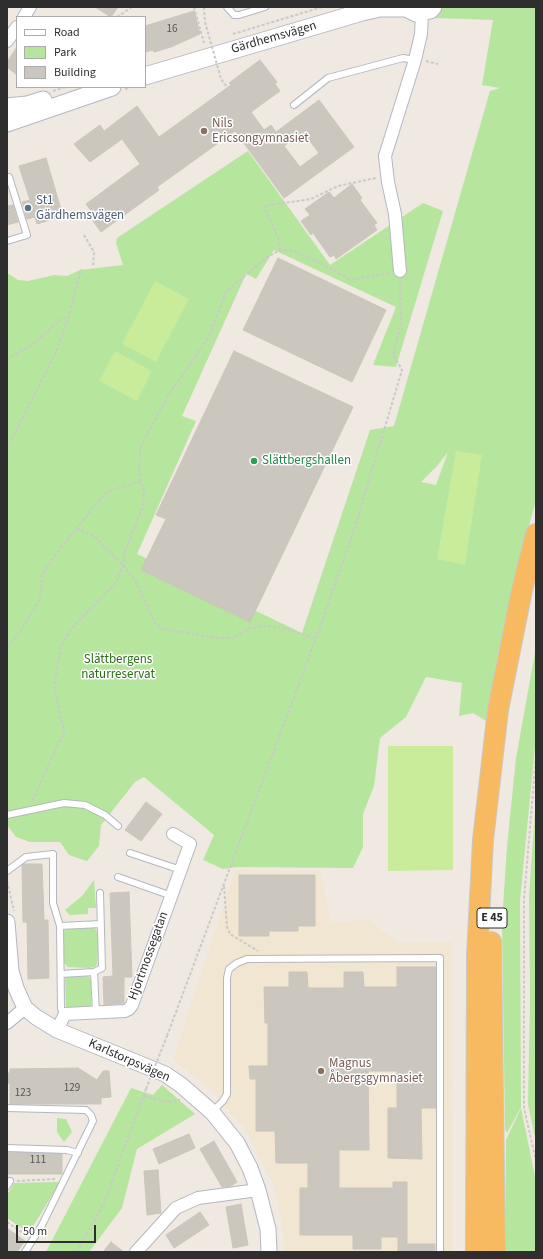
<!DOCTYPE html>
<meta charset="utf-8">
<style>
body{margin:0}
#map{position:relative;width:543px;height:1259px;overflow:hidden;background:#efe9e1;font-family:"Source Sans 3",sans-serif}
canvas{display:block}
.frame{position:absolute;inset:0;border:8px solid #2e2e2e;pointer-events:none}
.legend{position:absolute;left:16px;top:16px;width:130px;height:72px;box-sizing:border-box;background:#fff;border:1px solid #ababab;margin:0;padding:5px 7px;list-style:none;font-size:12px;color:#2e2e2e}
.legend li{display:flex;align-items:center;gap:8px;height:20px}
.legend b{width:20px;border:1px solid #ababab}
.scale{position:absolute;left:16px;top:1225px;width:80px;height:18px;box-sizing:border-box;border:2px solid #2e2e2e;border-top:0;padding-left:5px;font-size:12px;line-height:14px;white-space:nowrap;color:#2e2e2e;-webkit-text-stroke:3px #fff;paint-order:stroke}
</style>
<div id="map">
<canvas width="543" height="1259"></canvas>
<div class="frame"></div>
<ul class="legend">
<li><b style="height:5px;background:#fff"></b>Road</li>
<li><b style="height:11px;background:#b6e59e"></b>Park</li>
<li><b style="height:11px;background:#cbc7bf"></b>Building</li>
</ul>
<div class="scale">50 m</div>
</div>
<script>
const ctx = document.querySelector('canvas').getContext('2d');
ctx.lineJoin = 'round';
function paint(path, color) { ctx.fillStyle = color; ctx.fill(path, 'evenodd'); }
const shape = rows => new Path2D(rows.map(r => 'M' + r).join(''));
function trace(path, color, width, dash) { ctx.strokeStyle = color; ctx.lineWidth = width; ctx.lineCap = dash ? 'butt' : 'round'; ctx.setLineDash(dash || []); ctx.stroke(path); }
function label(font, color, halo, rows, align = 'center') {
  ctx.font = font + ' "Source Sans 3",sans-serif'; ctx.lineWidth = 3; ctx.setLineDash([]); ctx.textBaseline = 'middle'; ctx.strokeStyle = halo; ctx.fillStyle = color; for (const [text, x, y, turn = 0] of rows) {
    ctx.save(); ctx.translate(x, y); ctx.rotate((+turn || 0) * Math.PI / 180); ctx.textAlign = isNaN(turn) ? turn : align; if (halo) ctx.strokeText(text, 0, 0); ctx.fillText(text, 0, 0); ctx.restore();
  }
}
paint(shape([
 [235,870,321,871,330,922,369,920,398,943,452,942,453,1252,285,1252,282,1222,274,1186,246,1130,204,1083,173,1060]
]), '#f0e6d1');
paint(shape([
 [444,7,536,7,536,500,515,577,497,659,488,722,473,713,459,716,462,683,426,677,406,717,380,738,374,786,363,814,363,847,353,868,237,867,223,869,203,860,214,835,144,777,135,782,101,825,99,846,87,861,69,855,60,842,30,842,16,837,7,825,7,273,18,280,28,281,54,275,67,276,80,270,123,265,116,243,117,238,248,151,330,265,423,203,443,211,396,367,373,365,396,307,274,250,256,279,246,274,182,416,196,421,137,554,302,633,370,430,394,426,490,91,500,88,482,85,493,20,435,18,437,11],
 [448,452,436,485,421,482,437,466],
 [536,647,536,737,520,900,521,1107,507,1133,505,1129,502,922,507,847,516,758],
 [536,798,536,1142,528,1104,530,998,529,896],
 [94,880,96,908,88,908,88,914,70,915,65,910,82,896],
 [92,927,95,928,99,936,97,964,95,967,89,968,68,967,64,963,62,935,65,930,68,928],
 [88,976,92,981,91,1006,66,1008,65,977],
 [162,1085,195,1114,137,1149,122,1208,89,1252,46,1252,131,1088,153,1095],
 [521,1108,536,1181,536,1252,505,1252,506,1140],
 [57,1118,66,1119,72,1132,64,1142,57,1132],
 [60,1182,29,1233,7,1218,7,1195,14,1183]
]), '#b6e59e');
paint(shape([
 [155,281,189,299,156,362,122,344],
 [115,351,152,371,137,401,99,381],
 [456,451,482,455,465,565,437,559],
 [388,746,453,746,453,870,388,871]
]), '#c9ec9a');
const building = shape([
 [95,7,118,7,111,17,95,7],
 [194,11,200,34,171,47,154,52,153,50,145,52,145,26,194,11],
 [17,47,17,75,7,67,7,62,17,47],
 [260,60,277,82,275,84,280,91,251,112,264,130,271,125,276,132,319,100,354,147,284,198,235,131,157,187,159,190,101,232,93,221,97,219,86,204,140,164,122,139,90,162,74,144,100,125,104,131,137,106,159,137,231,85,229,83,260,60],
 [303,132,319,153,300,167,284,146,303,132],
 [46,158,63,216,37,224,35,217,27,219,22,202,30,200,19,166,46,158],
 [352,184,362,198,360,200,377,223,374,225,377,230,336,259,334,255,330,257,313,233,311,235,301,221,310,215,305,209,329,192,334,198,352,184],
 [13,205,18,222,7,225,7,206,13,205],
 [278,258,386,310,352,382,243,330,278,258],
 [234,351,353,407,250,622,141,570,166,519,156,515,234,351],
 [146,802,162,814,141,841,125,830,146,802],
 [24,864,42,864,44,920,48,920,49,978,28,979,27,922,23,922,22,865,24,864],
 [239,875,315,875,315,926,298,926,298,931,269,931,269,936,239,936,239,875],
 [129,892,132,977,124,977,124,1003,104,1005,103,977,113,976,110,893,129,892],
 [397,967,436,967,436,1108,421,1108,422,1159,388,1158,388,1108,397,1108,397,1071,368,1071,369,1150,339,1150,339,1188,393,1188,393,1182,407,1182,407,1244,435,1244,435,1252,398,1252,398,1237,381,1237,381,1249,353,1249,353,1235,300,1235,300,1188,308,1188,308,1163,276,1163,275,1131,256,1131,256,1079,250,1079,249,1066,268,1066,268,1023,265,1023,264,987,289,987,289,972,307,972,308,988,344,988,344,972,363,972,364,987,397,987,397,967],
 [78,1068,97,1080,103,1071,109,1071,111,1097,101,1098,101,1104,10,1104,10,1083,7,1083,7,1073,10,1073,10,1069,78,1068],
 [189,1134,195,1148,159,1164,153,1149,189,1134],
 [214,1141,237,1182,231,1186,222,1187,200,1149,214,1141],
 [7,1152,62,1154,62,1174,7,1174,7,1152],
 [158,1170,161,1213,147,1215,144,1171,158,1170],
 [241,1204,248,1245,233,1248,226,1207,241,1204],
 [200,1212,209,1225,174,1248,166,1235,200,1212],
 [7,1228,25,1241,17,1252,7,1252,7,1228],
 [111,1242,124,1252,103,1252,111,1242]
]);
paint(building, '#cbc7bf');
trace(building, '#cbc5ba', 1);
const service = shape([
 [227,7,234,15,239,15,265,7],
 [294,105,328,78,403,58,415,60],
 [7,177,9,177,27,235,7,241],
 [7,815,64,803,85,805,105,815,118,826],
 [130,853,181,870],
 [7,871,26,857,53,854,53,903,60,926,61,1009,65,1014],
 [118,877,172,896],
 [60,926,101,924],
 [61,974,94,972],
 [96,1012,94,972,102,968,100,893],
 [7,1108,86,1110,91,1115,93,1121,42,1225,25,1252],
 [212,1112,223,1101,227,1094,227,978,229,969,237,963,247,959,440,958,440,1252],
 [7,1148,67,1150,78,1153],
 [7,1186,10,1181]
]);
const minor = shape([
 [24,17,30,7],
 [7,41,17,27],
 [400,271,395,214,388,182,385,156,415,60,421,34,422,13],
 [7,1023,25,1008],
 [57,1030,65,1014,125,1011,129,1009,132,1005,190,844,173,834],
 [136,1252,176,1208,198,1198,258,1190]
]);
const tertiary = shape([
 [7,922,11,971,16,988,25,1008,36,1017,57,1030,165,1074,181,1085,212,1112,237,1143,250,1168,258,1190,268,1229,269,1252]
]);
const secondary = shape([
 [404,7,416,13,430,10,433,7],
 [145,76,362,12,380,8,405,8],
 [7,107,27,105,43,100],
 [7,123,112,87]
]);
const trunk = shape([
 [491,942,495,1252],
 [476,1252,477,956,483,840,498,710,522,590,536,534]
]);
trace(service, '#b4b7c1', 8);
trace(minor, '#b4b7c1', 14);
trace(tertiary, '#b4b7c1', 17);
trace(secondary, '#b4b7c1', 19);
trace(trunk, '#c9c9c9', 22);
trace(shape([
 [194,7,204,43],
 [204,7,205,22],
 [117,17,132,7],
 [233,34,322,7],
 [426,61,438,64],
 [125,89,132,87],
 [53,91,66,87],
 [84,235,94,252,93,267],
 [280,250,278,238,264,206,311,199,338,186,376,178],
 [7,359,32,345,61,319,69,316],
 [7,449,56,352,69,316,81,269],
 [77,528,94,536,123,565,136,582,155,623,163,629,218,638,233,638,250,628,265,626,283,628,315,638],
 [7,647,18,635,40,599,42,575,55,555,106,492,141,481],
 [536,756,524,899,524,1108,536,1161],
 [32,801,64,732,54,685,61,646,70,630,116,583,123,565,124,554,143,506,144,493,139,471,140,448,166,399,209,336,226,292,267,257,280,250,292,250,332,269,350,280,389,273],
 [7,881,14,911],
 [224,886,227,927,230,934,258,951],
 [167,1036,322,622,356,524,402,370,393,354,401,324,400,282],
 [144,1096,167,1102,180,1100],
 [17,1181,55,1179],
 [7,1222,26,1235],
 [77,1252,104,1203,146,1089]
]), '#c9c9c9', 2, [3, 2]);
trace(service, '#fff', 6);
trace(minor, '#fff', 12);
trace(tertiary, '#fff', 15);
trace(secondary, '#fff', 17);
trace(trunk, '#f8ba60', 20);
trace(shape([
 [205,22,221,79,234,96],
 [146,1089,167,1036]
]), '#c9c9c9', 2, [3, 2]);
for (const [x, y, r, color] of [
 [204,131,4,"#8d6e63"],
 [28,208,4,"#5c6f8a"],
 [254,461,4,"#2e9e5b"],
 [321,1071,4,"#8d6e63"]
]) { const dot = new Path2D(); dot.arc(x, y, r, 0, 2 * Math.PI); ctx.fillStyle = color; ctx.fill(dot); trace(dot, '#fff', 1.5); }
label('11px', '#555452', null, [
 ["16",172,30],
 ["129",72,1089],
 ["123",23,1094],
 ["111",38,1161]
]);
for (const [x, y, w] of [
 [492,918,30]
]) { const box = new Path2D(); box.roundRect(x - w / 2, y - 10, w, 20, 3); ctx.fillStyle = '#fff'; ctx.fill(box); trace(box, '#2e2e2e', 1); }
label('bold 12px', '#2e2e2e', null, [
 ["E 45",492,918]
]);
label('13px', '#2e2e2e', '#fff', [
 ["Gärdhemsvägen",274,38,-16],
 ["Hjortmossegatan",149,956,-70],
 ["Karlstorpsvägen",129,1061,24]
]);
label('13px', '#785e54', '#fff', [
 ["Nils",212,124],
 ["Ericsongymnasiet",212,139],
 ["Magnus",329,1064],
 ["Åbergsgymnasiet",329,1079]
], 'left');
label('13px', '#4e5e75', '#fff', [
 ["St1",36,201],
 ["Gärdhemsvägen",36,216]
], 'left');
label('13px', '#27864d', '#fff', [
 ["Slättbergshallen",262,461]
], 'left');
label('13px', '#2c6e1b', '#fff', [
 ["Slättbergens",118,660],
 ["naturreservat",118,675]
]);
</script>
